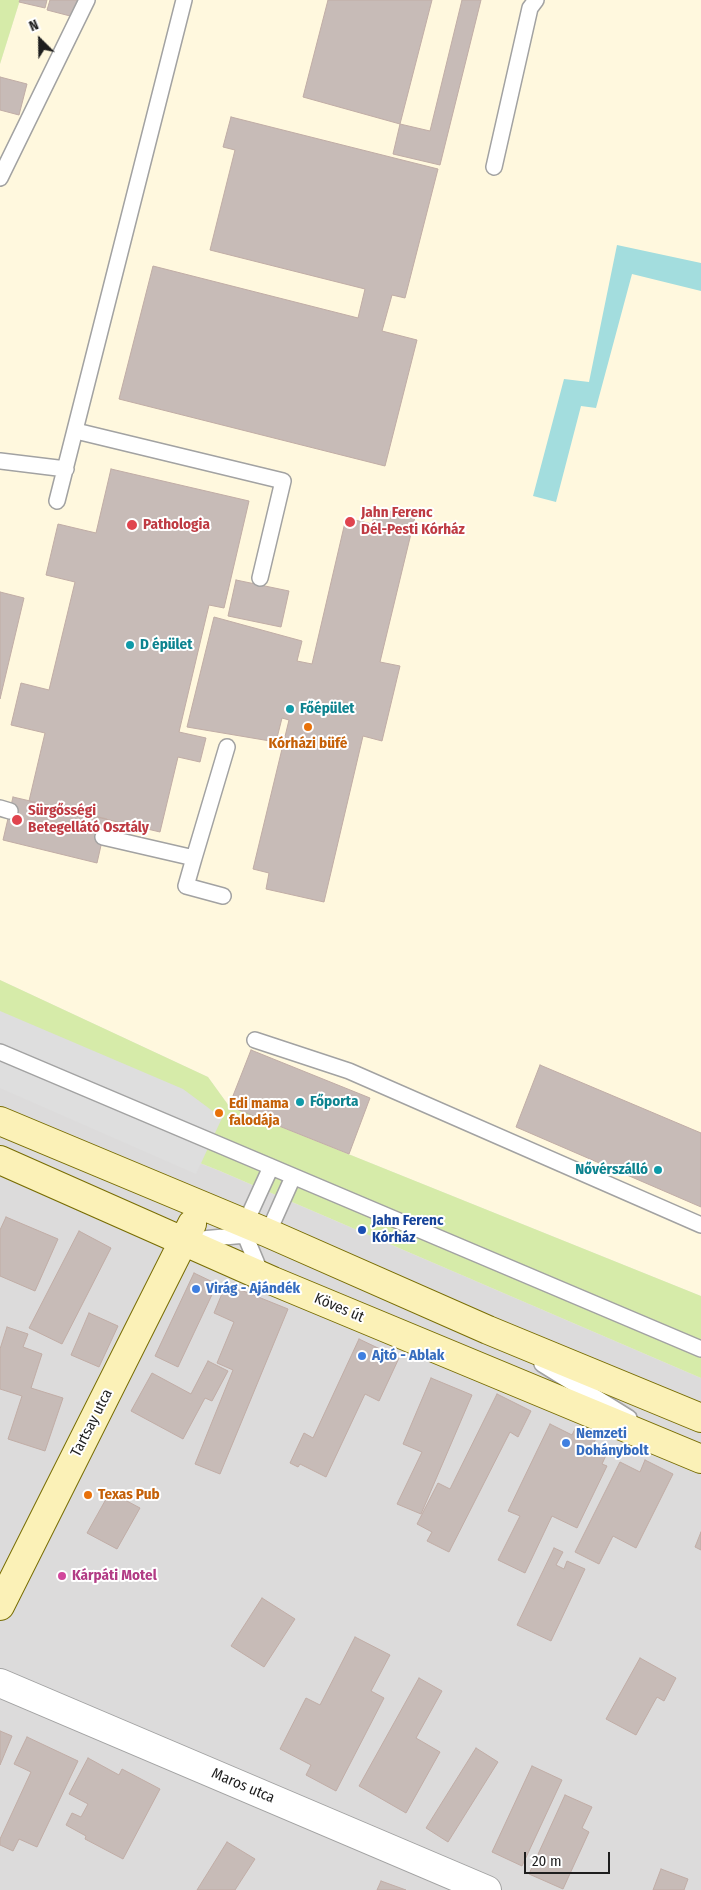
<!DOCTYPE html>
<meta charset="utf-8">
<style>
body{margin:0}
#map{position:relative;width:701px;height:1890px;overflow:hidden;background:#efe9e4;font-family:"Fira Sans Condensed",sans-serif}
canvas{display:block}
.north{position:absolute;left:15px;top:15px;width:50px;height:50px;-webkit-text-stroke:4px #fff;paint-order:stroke;rotate:337deg;font-size:14px;font-weight:700;line-height:20px;text-align:center;color:#1e1e1e}
.north::after{content:'';display:block;margin:auto;width:18px;height:22px;background:#1e1e1e;clip-path:polygon(50% 0,100% 100%,50% 72%,0 100%)}
.scale{position:absolute;left:524px;top:1852px;width:86px;height:22px;box-sizing:border-box;border:2px solid #1e1e1e;border-top:0;padding-left:6px;font-size:15px;line-height:18px;white-space:nowrap;color:#1e1e1e;-webkit-text-stroke:4px #fff;paint-order:stroke}
</style>
<div id="map">
<canvas width="701" height="1890"></canvas>
<div class="north">N</div>
<div class="scale">20 m</div>
</div>
<script>
const ctx = document.querySelector('canvas').getContext('2d');
ctx.lineJoin = 'round';
function paint(path, color) { ctx.fillStyle = color; ctx.fill(path, 'evenodd'); }
const shape = rows => new Path2D(rows.map(r => 'M' + r).join(''));
function trace(path, color, width, dash) { ctx.strokeStyle = color; ctx.lineWidth = width; ctx.lineCap = dash ? 'butt' : 'round'; ctx.setLineDash(dash || []); ctx.stroke(path); }
function label(font, color, halo, rows, align = 'center') {
  ctx.font = font + ' "Fira Sans Condensed",sans-serif'; ctx.lineWidth = 4; ctx.setLineDash([]); ctx.textBaseline = 'middle'; ctx.strokeStyle = halo; ctx.fillStyle = color; for (const [text, x, y, turn = 0] of rows) {
    ctx.save(); ctx.translate(x, y); ctx.rotate((+turn || 0) * Math.PI / 180); ctx.textAlign = isNaN(turn) ? turn : align; if (halo) ctx.strokeText(text, 0, 0); ctx.fillText(text, 0, 0); ctx.restore();
  }
}
paint(shape([
 [0,1083,220,1171,701,1378,701,1890,0,1890]
]), '#dcdbdb');
paint(shape([
 [20,0,701,0,701,1296,229,1106,208,1077,0,980,0,64]
]), '#fff8de');
paint(shape([
 [0,0,20,0,0,64],
 [0,980,208,1077,229,1106,701,1296,701,1378,220,1171,0,1083]
]), '#d6eba9');
paint(shape([
 [0,1011,183,1089,222,1118,196,1174,0,1088]
]), '#dedede');
paint(shape([
 [617,245,701,263,701,291,632,274,596,408,581,406,556,502,533,496,564,379,589,382]
]), '#a3ddde');
const building = shape([
 [20,0,47,0,45,8,19,2,20,0],
 [50,0,78,0,74,17,47,10,50,0],
 [328,0,432,0,400,124,303,97,328,0],
 [462,0,481,0,440,165,393,154,400,124,430,131,462,0],
 [0,77,27,84,19,115,0,110,0,77],
 [231,117,438,169,405,298,392,295,382,331,417,340,385,466,119,399,153,266,358,318,365,289,210,250,235,150,223,147,231,117],
 [111,469,249,501,224,608,209,605,179,732,206,738,200,762,178,757,160,832,29,801,45,733,11,725,21,683,49,690,75,582,46,575,58,524,96,533,111,469],
 [376,508,415,517,380,662,400,666,382,741,363,736,324,902,266,889,269,873,253,869,289,720,282,718,276,742,187,727,214,617,302,641,297,661,312,664,346,518,372,524,376,508],
 [236,580,289,591,281,627,228,616,236,580],
 [0,592,24,598,0,699,0,592],
 [13,797,107,819,97,863,3,840,13,797],
 [251,1050,370,1098,349,1154,229,1106,251,1050],
 [540,1065,701,1133,701,1207,516,1127,540,1065],
 [6,1217,58,1239,35,1291,0,1276,0,1230,6,1217],
 [79,1231,111,1248,62,1344,29,1328,79,1231],
 [194,1273,217,1284,178,1367,155,1356,194,1273],
 [226,1284,288,1309,220,1474,195,1464,233,1370,217,1363,234,1322,214,1313,226,1284],
 [89,1313,118,1326,99,1367,71,1355,89,1313],
 [7,1327,28,1334,23,1347,42,1354,31,1388,63,1398,45,1451,8,1439,22,1396,0,1389,0,1349,7,1327],
 [359,1339,399,1358,379,1401,365,1394,326,1477,300,1464,298,1467,290,1463,304,1433,313,1438,359,1339],
 [208,1361,228,1371,212,1401,205,1398,183,1439,131,1411,152,1373,191,1394,208,1361],
 [431,1378,472,1395,421,1514,397,1504,422,1452,403,1444,431,1378],
 [497,1394,531,1411,518,1437,510,1432,449,1552,427,1541,432,1532,417,1524,438,1483,450,1489,497,1394],
 [550,1424,572,1435,576,1427,597,1437,593,1444,608,1451,602,1464,607,1466,577,1528,552,1516,525,1573,498,1560,520,1516,508,1511,550,1424],
 [645,1460,673,1474,636,1548,613,1536,599,1564,575,1552,620,1462,640,1472,645,1460],
 [110,1492,140,1508,117,1549,87,1533,110,1492],
 [701,1532,701,1550,695,1547,701,1532],
 [554,1548,563,1552,556,1565,564,1569,567,1561,585,1569,551,1641,517,1625,554,1548],
 [262,1598,295,1619,264,1667,231,1646,262,1598],
 [355,1637,390,1655,371,1691,384,1698,336,1791,306,1775,311,1765,280,1749,306,1698,320,1705,355,1637],
 [640,1658,676,1678,664,1701,657,1697,636,1735,606,1719,640,1658],
 [419,1678,442,1691,416,1738,440,1752,406,1813,359,1786,419,1678],
 [0,1731,12,1736,0,1765,0,1731],
 [27,1737,78,1761,37,1847,19,1839,13,1851,0,1845,0,1839,31,1772,14,1764,27,1737],
 [476,1748,498,1762,448,1842,426,1828,476,1748],
 [88,1758,119,1775,122,1769,160,1789,123,1859,85,1839,86,1836,66,1825,72,1813,81,1817,88,1804,69,1794,88,1758],
 [532,1766,562,1780,522,1866,492,1852,532,1766],
 [565,1795,592,1807,582,1828,589,1832,563,1889,529,1874,565,1795],
 [227,1842,255,1859,235,1890,197,1890,227,1842],
 [661,1869,688,1879,684,1890,653,1890,661,1869],
 [381,1881,406,1890,377,1890,381,1881]
]);
paint(building, '#c7bbb7');
trace(building, '#c1ada6', 1);
const lane = shape([
 [494,167,530,8,536,0],
 [0,178,87,0],
 [76,431,283,481,260,578],
 [0,461,66,469],
 [57,501,184,0],
 [0,808,10,811],
 [103,837,194,858,227,747],
 [194,858,186,886,223,896],
 [255,1040,349,1071,701,1225],
 [0,1052,701,1349],
 [191,1240,268,1233,293,1177],
 [262,1276,245,1235,245,1224,271,1167],
 [542,1364,629,1418]
]);
const street = shape([
 [0,1683,487,1890]
]);
const secondary = shape([
 [0,1121,268,1233,488,1330,701,1418],
 [0,1160,273,1281,701,1459],
 [0,1606,192,1224]
]);
trace(lane, '#a2a2a2', 18);
trace(street, '#a2a2a2', 30);
trace(secondary, '#786d03', 30);
trace(lane, '#fff', 15);
trace(street, '#fff', 28);
trace(secondary, '#fbf1b7', 28);
for (const [x, y, r, color] of [
 [350,522,6,"#e0444e"],
 [132,525,6,"#e0444e"],
 [130,645,5,"#0f9aa8"],
 [290,709,5,"#0f9aa8"],
 [308,727,5,"#e8710a"],
 [17,820,6,"#e0444e"],
 [300,1102,5,"#0f9aa8"],
 [219,1113,5,"#e8710a"],
 [658,1170,5,"#0f9aa8"],
 [362,1230,5,"#1a4fb4"],
 [196,1289,5,"#3f7fe0"],
 [362,1356,5,"#3f7fe0"],
 [566,1443,5,"#3f7fe0"],
 [88,1495,5,"#e8710a"],
 [62,1576,5,"#d1479c"]
]) { const dot = new Path2D(); dot.arc(x, y, r, 0, 2 * Math.PI); ctx.fillStyle = color; ctx.fill(dot); trace(dot, '#fff', 2); }
label('bold 15px', '#be3a42', '#fff', [
 ["Jahn Ferenc",361,513],
 ["Dél-Pesti Kórház",361,530],
 ["Pathologia",143,525],
 ["Sürgősségi",28,811],
 ["Betegellátó Osztály",28,828]
], 'left');
label('bold 15px', '#0d838f', '#fff', [
 ["D épület",140,645],
 ["Főépület",300,709],
 ["Főporta",310,1102],
 ["Nővérszálló",648,1170,"right"]
], 'left');
label('bold 15px', '#c56008', '#fff', [
 ["Kórházi büfé",308,744,"center"],
 ["Edi mama",229,1104],
 ["falodája",229,1121],
 ["Texas Pub",98,1495]
], 'left');
label('bold 15px', '#164399', '#fff', [
 ["Jahn Ferenc",372,1221],
 ["Kórház",372,1238]
], 'left');
label('bold 15px', '#366cbe', '#fff', [
 ["Virág - Ajándék",206,1289],
 ["Ajtó - Ablak",372,1356],
 ["Nemzeti",576,1434],
 ["Dohánybolt",576,1451]
], 'left');
label('15px', '#1e1e1e', '#fff', [
 ["Köves út",339,1308,23],
 ["Tartsay utca",92,1423,-63],
 ["Maros utca",243,1786,23]
]);
label('bold 15px', '#b23c85', '#fff', [
 ["Kárpáti Motel",72,1576]
], 'left');
</script>
